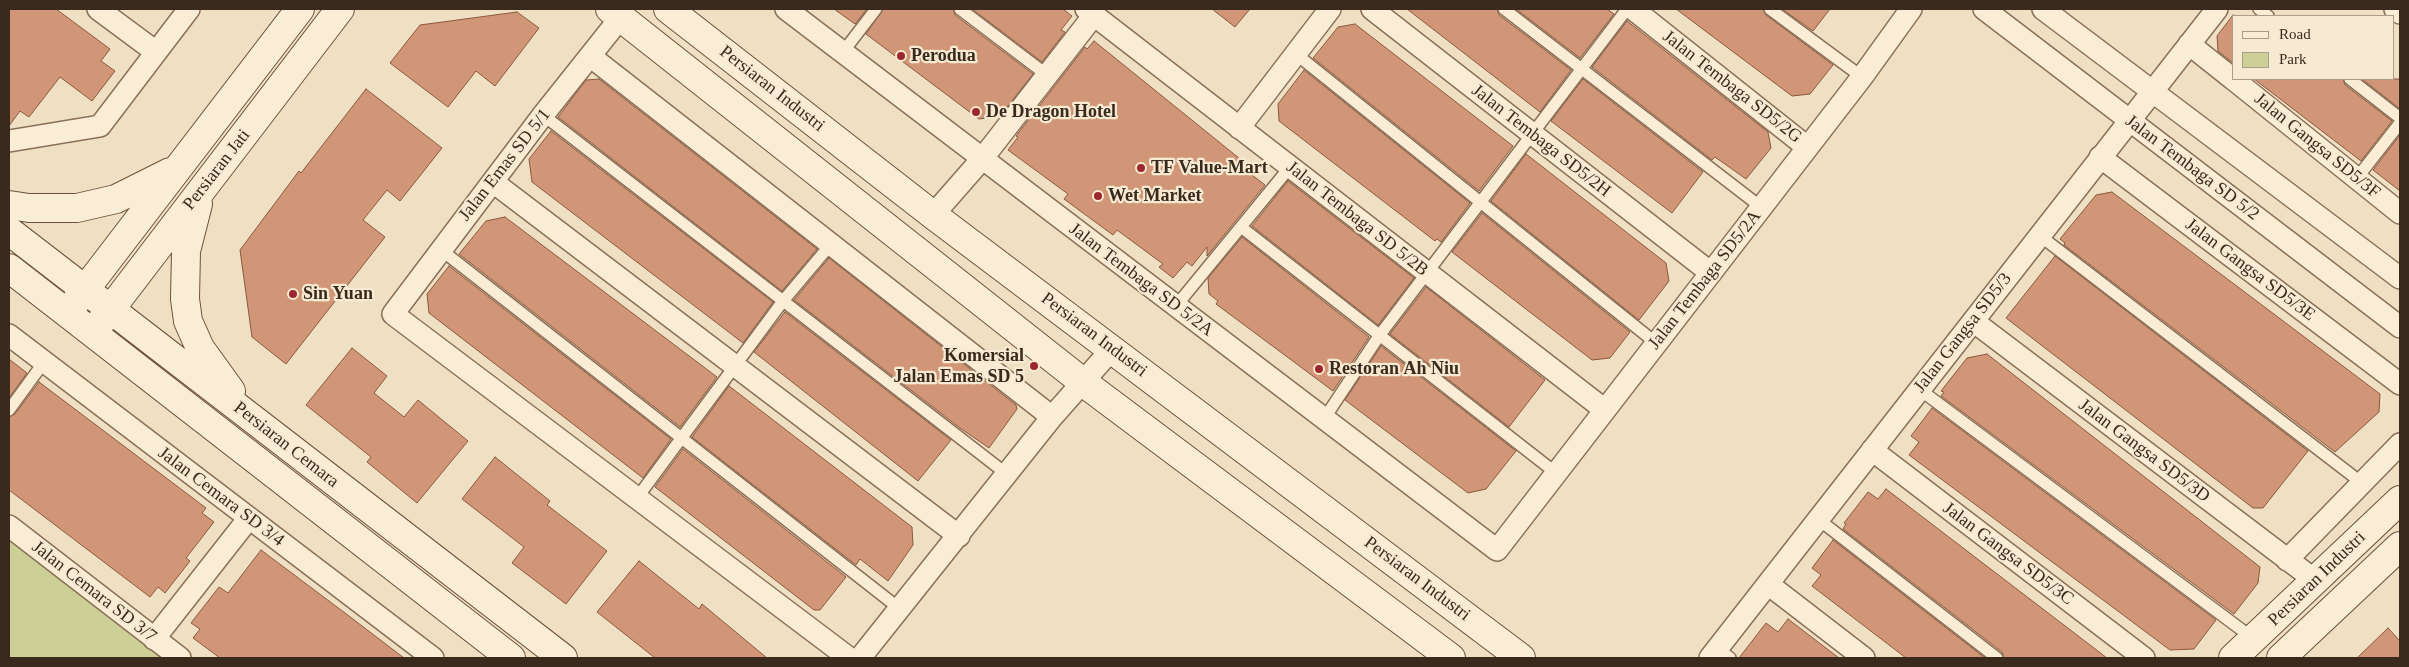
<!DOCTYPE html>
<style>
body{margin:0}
#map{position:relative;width:2409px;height:667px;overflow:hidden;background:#f0e0c3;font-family:Georgia,serif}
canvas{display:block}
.frame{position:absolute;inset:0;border:10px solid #3a2a1d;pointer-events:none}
.legend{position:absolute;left:2232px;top:15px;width:162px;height:65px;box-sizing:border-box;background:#f7ead3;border:1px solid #ab9d8a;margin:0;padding:6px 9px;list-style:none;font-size:15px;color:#3a2a1d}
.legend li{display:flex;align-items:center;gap:10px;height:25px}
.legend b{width:25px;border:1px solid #ab9d8a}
</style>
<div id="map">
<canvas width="2409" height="667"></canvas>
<div class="frame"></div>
<ul class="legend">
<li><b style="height:6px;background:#faedd6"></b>Road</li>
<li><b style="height:14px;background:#cccf96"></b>Park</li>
</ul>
</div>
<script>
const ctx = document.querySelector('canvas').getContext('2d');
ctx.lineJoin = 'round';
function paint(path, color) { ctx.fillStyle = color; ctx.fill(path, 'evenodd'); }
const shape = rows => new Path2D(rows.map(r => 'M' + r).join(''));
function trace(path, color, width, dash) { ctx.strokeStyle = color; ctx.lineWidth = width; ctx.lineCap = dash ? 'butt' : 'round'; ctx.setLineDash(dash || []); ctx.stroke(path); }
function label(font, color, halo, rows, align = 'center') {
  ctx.font = font + ' Georgia,serif'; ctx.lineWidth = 4.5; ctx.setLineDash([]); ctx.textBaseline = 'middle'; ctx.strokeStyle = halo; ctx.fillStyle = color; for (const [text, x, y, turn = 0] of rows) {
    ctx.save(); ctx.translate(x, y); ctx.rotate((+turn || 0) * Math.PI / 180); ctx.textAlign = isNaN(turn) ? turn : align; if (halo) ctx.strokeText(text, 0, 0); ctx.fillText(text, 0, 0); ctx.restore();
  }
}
paint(shape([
 [9,539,165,658,9,658]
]), '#cccf96');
const building = shape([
 [9,9,56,9,110,49,101,61,115,71,92,101,60,77,29,117,20,111,9,126,9,9],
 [834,9,867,9,855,24,834,9],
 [883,9,953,9,955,15,1033,74,1000,116,979,119,866,34,883,9],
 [972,9,1063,9,1072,16,1061,30,1065,32,1042,62,972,9],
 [1212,9,1250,9,1235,27,1212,9],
 [1407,9,1497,9,1499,15,1571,70,1540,112,1407,9],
 [1516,9,1607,9,1614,14,1580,58,1516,9],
 [1676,9,1763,9,1766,15,1833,65,1810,94,1792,96,1676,9],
 [1782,9,1830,9,1813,31,1782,9],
 [517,12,539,28,495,86,476,71,448,107,390,63,420,25,517,12],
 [2233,15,2233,63,2218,51,2217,36,2233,15],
 [1627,21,1768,132,1771,148,1746,179,1715,157,1712,160,1592,67,1627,21],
 [1355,24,1513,146,1479,191,1313,58,1338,27,1355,24],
 [1094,41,1255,171,1252,175,1265,185,1207,256,1207,247,1192,266,1187,262,1173,278,1159,267,1163,264,1117,230,1113,235,1064,199,1068,194,1008,150,1018,137,1016,136,1085,47,1087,49,1094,41],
 [1304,70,1470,203,1441,242,1437,239,1435,241,1279,121,1278,104,1304,70],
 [599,79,817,249,782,291,558,117,586,80,599,79],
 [1583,79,1703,172,1672,213,1551,121,1583,79],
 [2254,79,2343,79,2345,85,2392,121,2361,161,2254,79],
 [2362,79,2400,79,2400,109,2362,79],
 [366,89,442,148,400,201,387,190,363,220,385,237,286,364,252,337,240,250,299,171,301,173,366,89],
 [551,131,773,302,743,343,532,182,529,159,551,131],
 [2400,135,2400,191,2373,170,2400,135],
 [1526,154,1666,263,1669,281,1639,320,1491,201,1526,154],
 [1288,181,1414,278,1378,325,1252,226,1288,181],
 [2112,192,2380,394,2379,412,2335,452,2064,245,2065,243,2060,239,2096,195,2112,192],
 [1482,213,1630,332,1610,358,1592,360,1452,252,1482,213],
 [505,217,717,377,680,427,459,254,486,221,505,217],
 [1242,237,1369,337,1333,391,1216,304,1218,301,1209,294,1208,278,1242,237],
 [2055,256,2308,451,2263,508,2253,508,2006,318,2055,256],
 [829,258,1016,405,1017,409,989,448,960,428,794,300,829,258],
 [449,266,671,439,643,478,429,313,427,294,449,266],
 [1426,287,1545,380,1509,427,1390,334,1426,287],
 [785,312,951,440,918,481,754,352,785,312],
 [1381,346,1516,451,1486,489,1468,493,1345,400,1381,346],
 [352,348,387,376,374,393,404,417,418,400,468,441,417,503,367,462,371,457,306,405,352,348],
 [1987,354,2260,567,2258,583,2234,614,1941,396,1944,392,1941,391,1967,358,1987,354],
 [9,359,27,373,9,398,9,359],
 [39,382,206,508,202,513,214,522,186,558,190,561,165,593,158,587,150,597,9,490,9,417,15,414,39,382],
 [729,386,912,527,913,545,888,581,860,559,856,565,692,437,729,386],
 [1932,408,2216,620,2194,649,2170,650,1909,455,1919,442,1911,436,1932,408],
 [683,449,846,577,820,610,814,610,655,487,683,449],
 [495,457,550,501,547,505,607,551,566,604,512,563,524,547,462,499,495,457],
 [1886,489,2107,658,2004,658,2002,652,1843,529,1846,524,1844,523,1868,492,1878,499,1886,489],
 [1833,540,1985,658,1906,658,1812,586,1821,575,1812,568,1833,540],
 [261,550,345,613,404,658,220,658,193,638,200,629,191,623,219,587,228,593,261,550],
 [639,561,699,609,702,604,767,658,655,658,597,612,639,561],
 [1788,619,1839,658,1739,658,1766,623,1778,632,1788,619],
 [2388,628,2400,641,2400,658,2357,658,2388,628]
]);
paint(building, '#d09677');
trace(building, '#8b573d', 1);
const lane = shape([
 [960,9,1047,75],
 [1504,9,1761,207],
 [1770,9,1862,77],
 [2259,9,2268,16],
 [843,52,876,9],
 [1296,54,1656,343],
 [2350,79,2400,118],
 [543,115,1008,475],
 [2357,178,2400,123],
 [1241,227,1556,473],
 [2039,235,2362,483],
 [440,249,900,609],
 [1176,306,1290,167],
 [1919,389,2254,639],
 [9,410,44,362],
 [1324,419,1379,336,1627,9],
 [637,498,783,301,831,244],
 [1818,519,1997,658],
 [1718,649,1730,658]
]);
const street = shape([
 [98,9,156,52],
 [786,9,1497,550,1862,77,1911,9],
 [1086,9,1605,410],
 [1372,9,1711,273],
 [1633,9,1807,147],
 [1984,9,2400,327],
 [2043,9,2400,278],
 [2395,9,2400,13],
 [621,17,543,115,393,314,849,658],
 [2189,44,2233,79],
 [590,56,1052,417],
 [2233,79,2400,213],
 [1239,128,1330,9],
 [9,141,100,126,189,9],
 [2100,157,2400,384],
 [493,182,959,536],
 [933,215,982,159,1094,15],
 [1973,321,2316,581],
 [9,335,433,658],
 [1872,450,2144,658],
 [9,526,180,658],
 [2287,560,2400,444],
 [1768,584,1864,658],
 [154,639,249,518],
 [860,658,1052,417,1112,349],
 [1710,658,2217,9]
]);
const secondary = shape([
 [610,9,1084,383,1451,658],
 [668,9,933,215,1521,658],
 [198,204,186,251,185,299,188,321,200,348,231,391],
 [9,205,29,208,77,208,116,199,170,172],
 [9,231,563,658],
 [9,268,511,658],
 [74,304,300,9],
 [100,323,340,9],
 [2233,658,2400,500],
 [2281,658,2400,546]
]);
trace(lane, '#8b7059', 14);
trace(street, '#8b7059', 24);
trace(secondary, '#6d513c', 30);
trace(lane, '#faedd6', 11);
trace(street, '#faedd6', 21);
trace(secondary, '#faedd6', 28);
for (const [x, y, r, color] of [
 [901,56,5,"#9d262e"],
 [976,112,5,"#9d262e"],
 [1141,168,5,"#9d262e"],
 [1098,196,5,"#9d262e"],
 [293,294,5,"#9d262e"],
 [1034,366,5,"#9d262e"],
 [1319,369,5,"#9d262e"]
]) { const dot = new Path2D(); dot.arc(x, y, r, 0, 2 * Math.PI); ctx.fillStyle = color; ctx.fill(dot); trace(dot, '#f7ead3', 2); }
label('bold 18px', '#3a2a1d', '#f7ead3', [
 ["Perodua",911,56],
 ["De Dragon Hotel",986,112],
 ["TF Value-Mart",1151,168],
 ["Wet Market",1108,196],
 ["Sin Yuan",303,294],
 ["Komersial",1024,356,"right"],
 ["Jalan Emas SD 5",1024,377,"right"],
 ["Restoran Ah Niu",1329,369]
], 'left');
label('18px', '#3a2a1d', '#f7ead3', [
 ["Jalan Tembaga SD5/2G",1732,87,38],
 ["Persiaran Industri",772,89,38],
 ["Jalan Tembaga SD5/2H",1541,141,38],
 ["Jalan Gangsa SD5/3F",2317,146,39],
 ["Jalan Emas SD 5/1",505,165,-52],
 ["Jalan Tembaga SD 5/2",2192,168,37],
 ["Persiaran Jati",217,170,-52],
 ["Jalan Tembaga SD 5/2B",1357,219,38],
 ["Jalan Gangsa SD5/3E",2250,270,37],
 ["Jalan Tembaga SD 5/2A",1141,280,37],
 ["Jalan Tembaga SD5/2A",1705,280,-52],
 ["Jalan Gangsa SD5/3",1963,333,-52],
 ["Persiaran Industri",1094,335,37],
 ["Persiaran Cemara",286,445,38],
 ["Jalan Gangsa SD5/3D",2144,451,37],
 ["Jalan Cemara SD 3/4",221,497,37],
 ["Jalan Gangsa SD5/3C",2008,554,37],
 ["Persiaran Industri",1417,579,37],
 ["Persiaran Industri",2317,579,-44],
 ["Jalan Cemara SD 3/7",94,592,38]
]);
</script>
